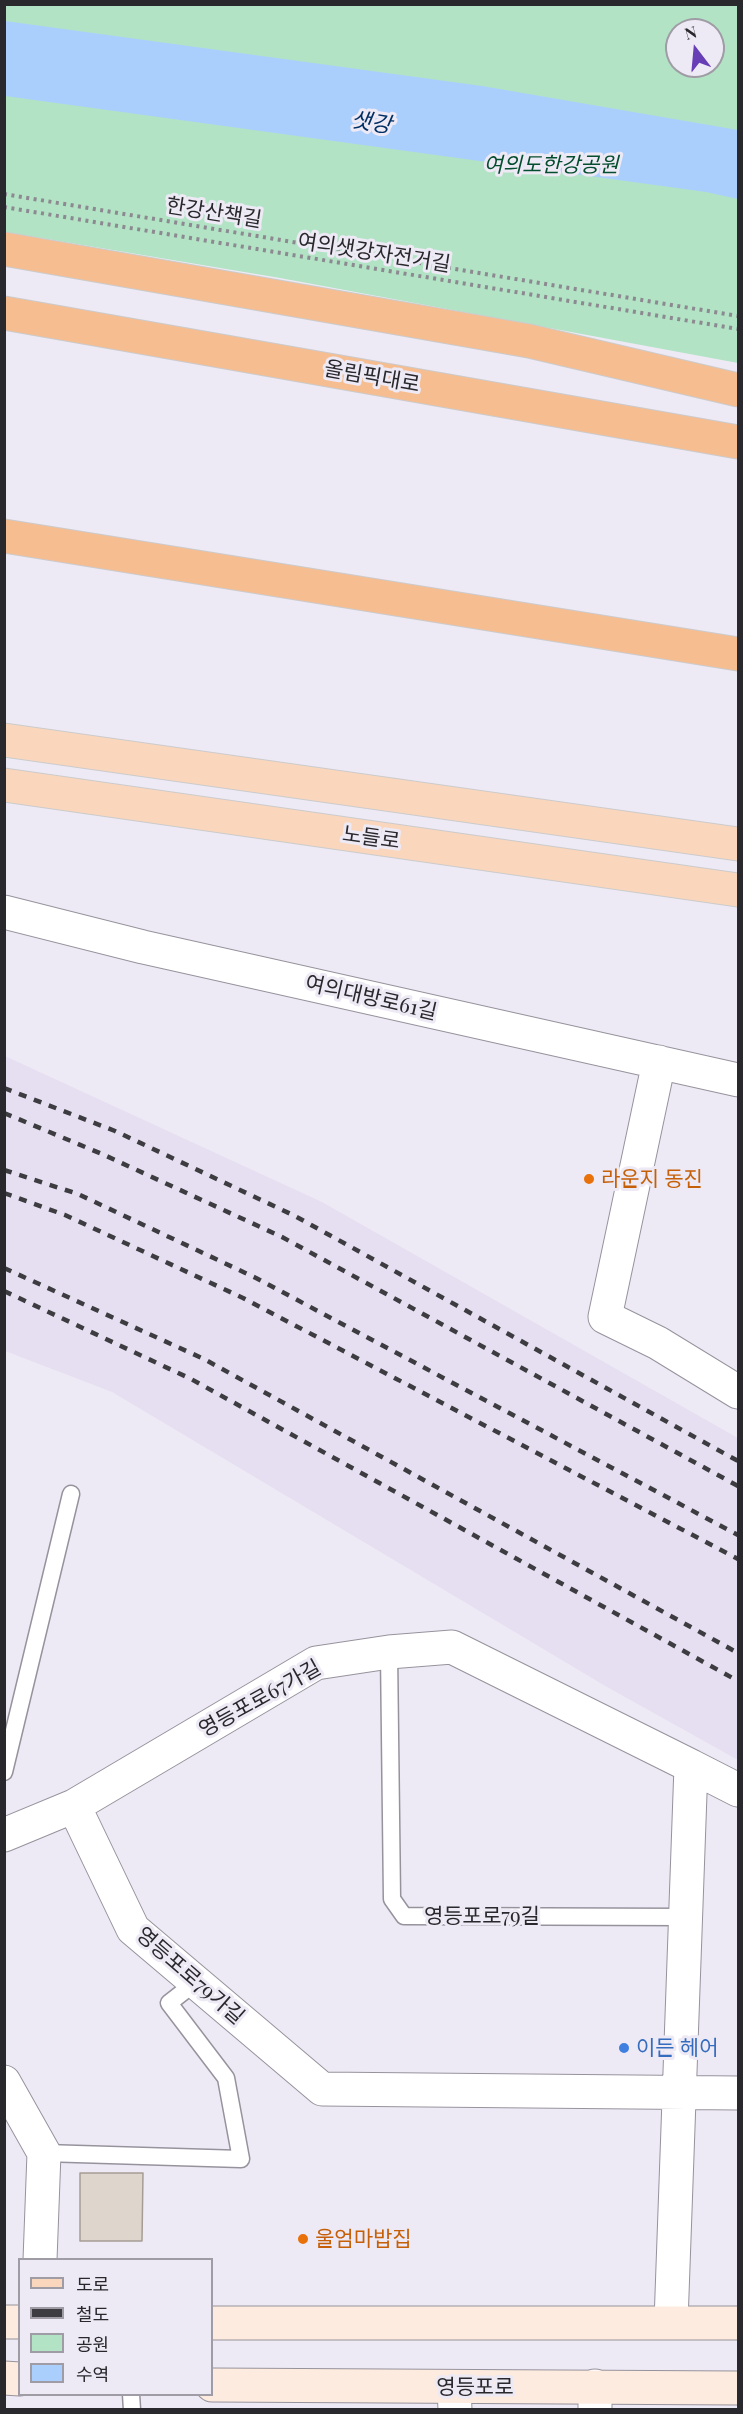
<!DOCTYPE html>
<meta charset="utf-8">
<style>
body{margin:0}
#map{position:relative;width:743px;height:2414px;overflow:hidden;background:#eeeaf5;font-family:"Playfair Display","Noto Sans KR",serif}
canvas{display:block}
.frame{position:absolute;inset:0;border:6px solid #29282c;pointer-events:none}
.legend{position:absolute;left:18px;top:2258px;width:195px;height:138px;box-sizing:border-box;background:#eeeaf5;border:2px solid #9f9ca5;margin:0;padding:8px 10px;list-style:none;font-size:18px;color:#29282c}
.legend li{display:flex;align-items:center;gap:12px;height:30px}
.legend b{width:30px;border:2px solid #9f9ca5}
.north{position:absolute;left:665px;top:18px;width:60px;height:60px;box-sizing:border-box;background:#eeeaf5;border:2px solid #9f9ca5;border-radius:50%;rotate:344deg;font-size:16px;font-weight:700;line-height:24px;text-align:center;color:#29282c}
.north::after{content:'';display:block;margin:auto;width:21px;height:27px;background:#683eb6;clip-path:polygon(50% 0,100% 100%,50% 72%,0 100%)}
</style>
<div id="map">
<canvas width="743" height="2414"></canvas>
<div class="frame"></div>
<ul class="legend">
<li><b style="height:8px;background:#fad7bc"></b>도로</li>
<li><b style="height:8px;background:#3d3c40"></b>철도</li>
<li><b style="height:16px;background:#b2e3c5"></b>공원</li>
<li><b style="height:16px;background:#abcffd"></b>수역</li>
</ul>
<div class="north">N</div>
</div>
<script>
const ctx = document.querySelector('canvas').getContext('2d');
ctx.lineJoin = 'round';
function paint(path, color) { ctx.fillStyle = color; ctx.fill(path, 'evenodd'); }
const shape = rows => new Path2D(rows.map(r => 'M' + r).join(''));
function trace(path, color, width, dash) { ctx.strokeStyle = color; ctx.lineWidth = width; ctx.lineCap = dash ? 'butt' : 'round'; ctx.setLineDash(dash || []); ctx.stroke(path); }
function label(font, color, halo, rows, align = 'center') {
  ctx.font = font + ' "Playfair Display","Noto Sans KR",serif'; ctx.lineWidth = 6; ctx.setLineDash([]); ctx.textBaseline = 'middle'; ctx.strokeStyle = halo; ctx.fillStyle = color; for (const [text, x, y, turn = 0] of rows) {
    ctx.save(); ctx.translate(x, y); ctx.rotate((+turn || 0) * Math.PI / 180); ctx.textAlign = isNaN(turn) ? turn : align; if (halo) ctx.strokeText(text, 0, 0); ctx.fillText(text, 0, 0); ctx.restore();
  }
}
paint(shape([
 [5,1056,322,1202,738,1438,738,1760,607,1687,112,1392,5,1351]
]), '#e6dff1');
paint(shape([
 [4,5,738,5,738,363,280,278,5,232],
 [677,30,713,30,713,66,677,66]
]), '#b2e3c5');
paint(shape([
 [5,21,482,86,738,130,738,199,706,192,5,96]
]), '#abcffd');
const building = shape([
 [80,2173,143,2173,142,2241,80,2241,80,2173]
]);
paint(building, '#ded5cd');
trace(building, '#a59d95', 1.5);
const lane = shape([
 [389,1652,392,1899,404,1916,685,1917],
 [4,1772,71,1494],
 [44,2153,241,2159,226,2078,169,2003,196,1982],
 [131,2394,132,2410]
]);
const street = shape([
 [4,912,143,947,738,1080],
 [659,1062,605,1317,658,1343,738,1392],
 [74,1806,133,1929,322,2089,738,2093],
 [4,1835,74,1806,316,1663,389,1652,452,1647,691,1766],
 [4,2082,44,2153,40,2260],
 [671,2322,691,1766,738,1790],
 [595,2386,595,2410],
 [454,2387,455,2410]
]);
const secondary = shape([
 [4,2322,20,2322],
 [212,2323,738,2323],
 [4,2378,20,2379],
 [212,2385,738,2388]
]);
const primary = shape([
 [4,740,738,844],
 [4,785,738,890]
]);
const highway = shape([
 [4,249,529,341,738,390],
 [4,313,738,442],
 [4,536,738,654]
]);
trace(lane, '#97939d', 19);
trace(street, '#97939d', 35);
trace(secondary, '#97939d', 35);
trace(primary, '#cccbcc', 35);
trace(highway, '#cccbcc', 35);
trace(shape([
 [4,194,738,316],
 [4,207,738,329]
]), '#8c8991', 4, [3, 4.5]);
trace(lane, '#fff', 16);
trace(street, '#fff', 33);
trace(secondary, '#fcebde', 33);
trace(primary, '#fad7bc', 33);
trace(highway, '#f6bd90', 33);
trace(shape([
 [4,1088,115,1131,295,1216,738,1461],
 [4,1113,102,1154,282,1237,738,1486],
 [4,1170,78,1194,256,1278,738,1535],
 [4,1193,65,1215,243,1298,738,1559],
 [4,1268,204,1359,738,1653],
 [4,1291,191,1379,738,1681]
]), '#3d3c40', 4.5, [8, 8]);
for (const [x, y, r, color] of [
 [589,1179,6,"#e8710a"],
 [624,2048,6,"#3f7fe0"],
 [303,2239,6,"#e8710a"]
]) { const dot = new Path2D(); dot.arc(x, y, r, 0, 2 * Math.PI); ctx.fillStyle = color; ctx.fill(dot); trace(dot, '#eeeaf5', 2); }
label('italic 21px', '#044d2e', '#eeeaf5', [
 ["여의도한강공원",551,165]
]);
label('21px', '#29282c', '#eeeaf5', [
 ["한강산책길",214,213,9],
 ["여의샛강자전거길",374,253,9],
 ["올림픽대로",372,377,10],
 ["노들로",371,838,8],
 ["여의대방로61길",371,998,13],
 ["영등포로67가길",260,1699,-29],
 ["영등포로79길",482,1916],
 ["영등포로79가길",190,1976,41],
 ["영등포로",475,2387]
]);
label('21px', '#c56008', '#eeeaf5', [
 ["라운지 동진",601,1179],
 ["울엄마밥집",315,2239]
], 'left');
label('21px', '#366cbe', '#eeeaf5', [
 ["이든 헤어",636,2048]
], 'left');
label('italic 22px', '#002f64', '#eeeaf5', [
 ["샛강",371,123,9]
]);
</script>
